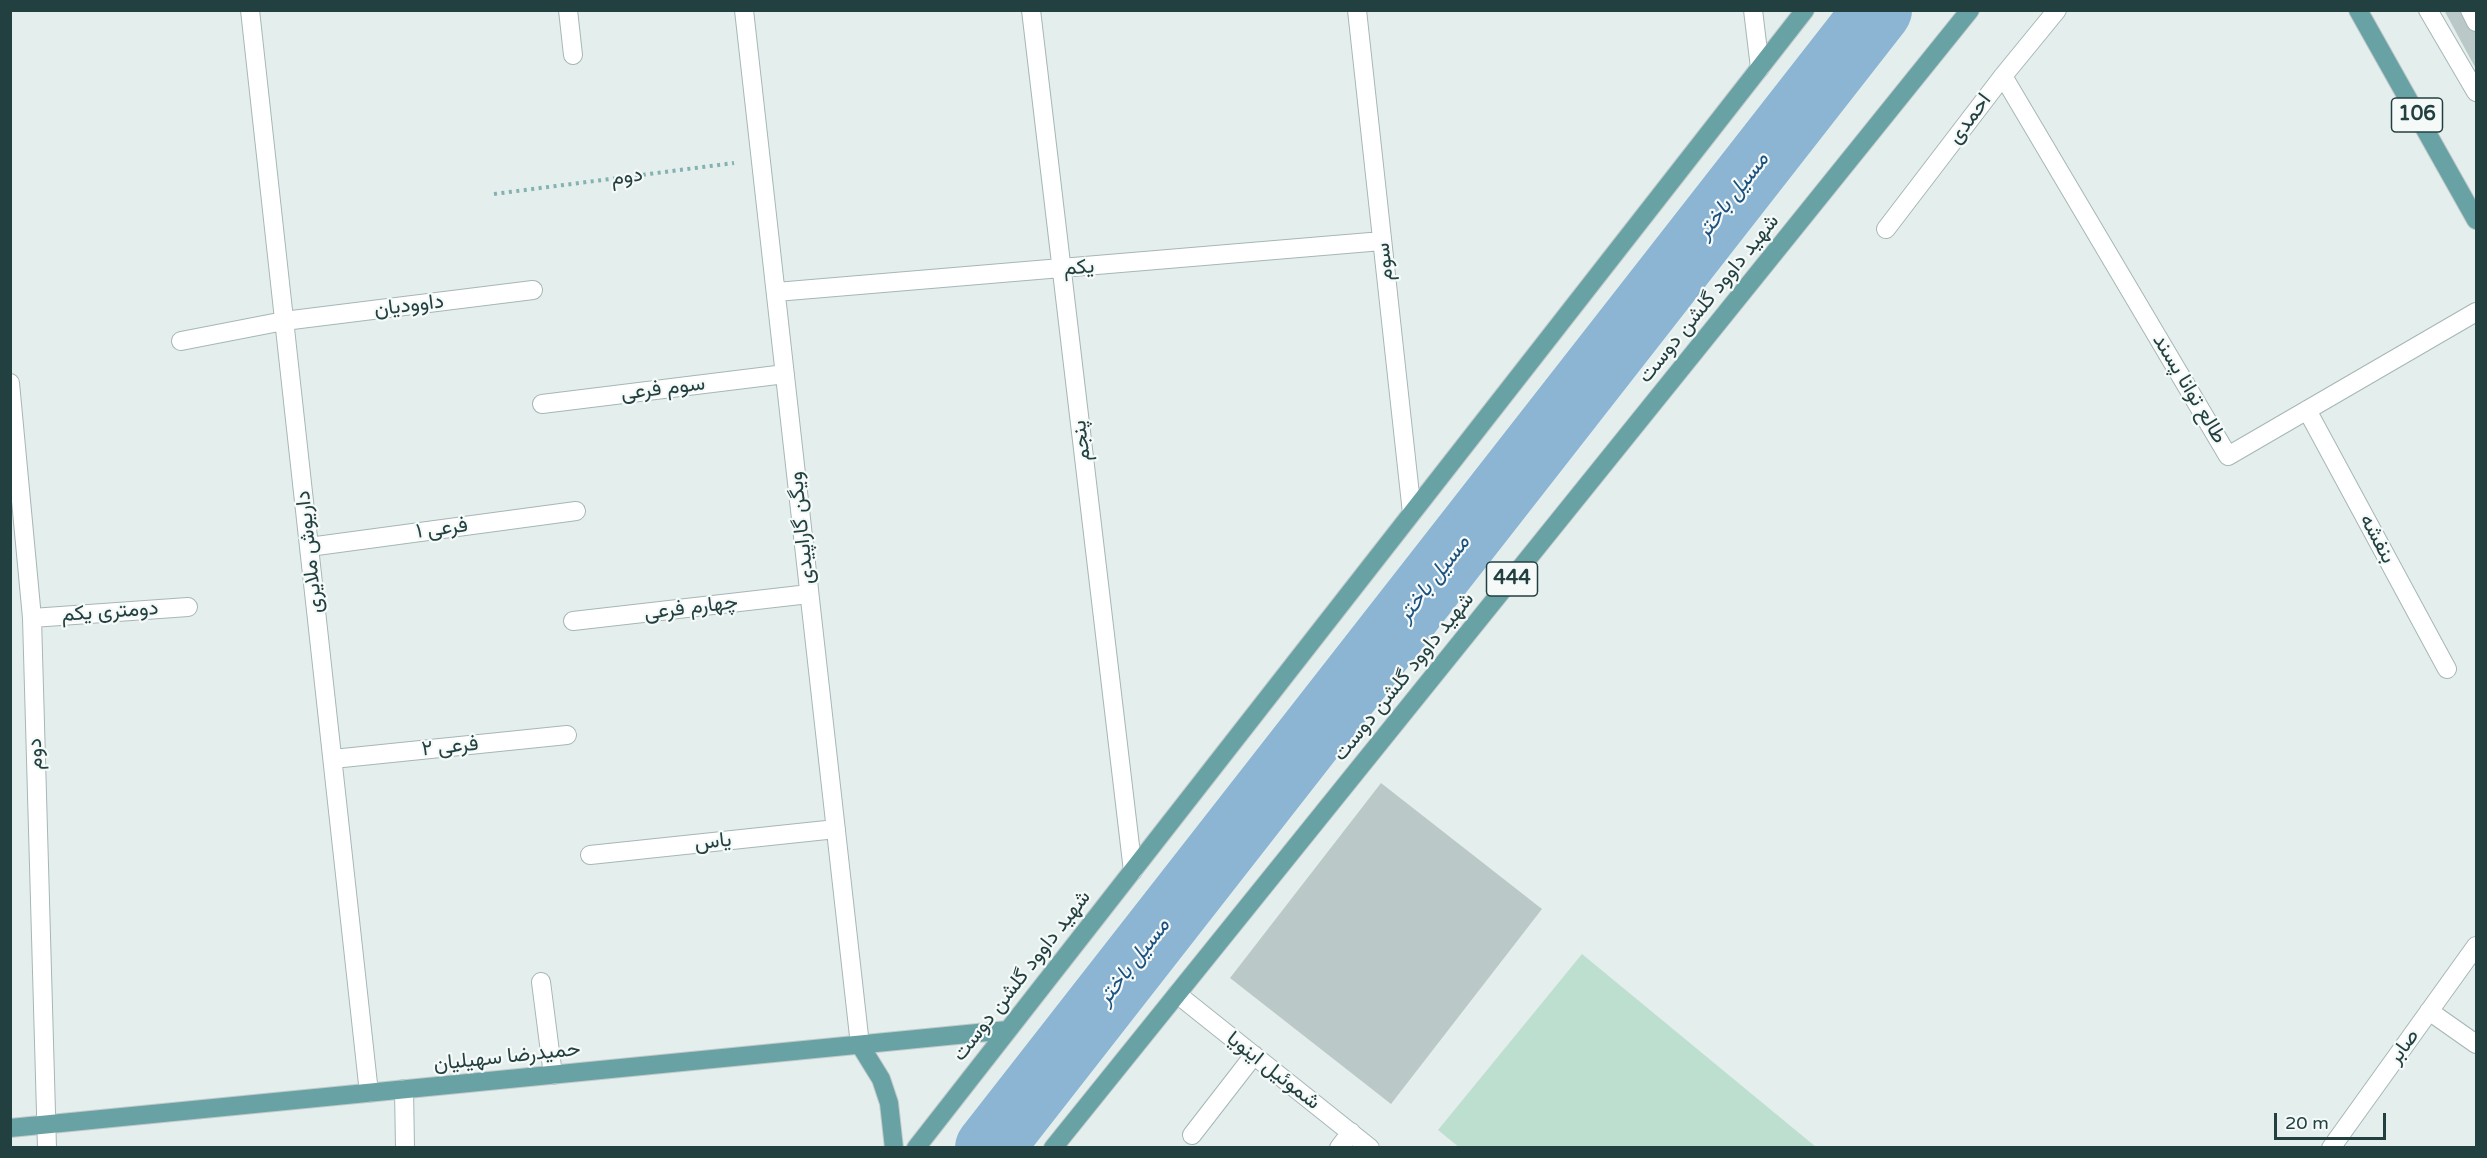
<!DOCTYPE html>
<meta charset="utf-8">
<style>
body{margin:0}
#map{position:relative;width:2487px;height:1158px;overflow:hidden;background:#e4eeed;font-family:"Varela Round",sans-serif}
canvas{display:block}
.frame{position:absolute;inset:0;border:12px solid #234040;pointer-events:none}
.scale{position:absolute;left:2274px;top:1113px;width:112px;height:27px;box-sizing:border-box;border:3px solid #234040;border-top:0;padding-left:8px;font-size:18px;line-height:21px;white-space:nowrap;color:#234040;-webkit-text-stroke:4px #f5faf9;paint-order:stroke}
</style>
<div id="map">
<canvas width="2487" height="1158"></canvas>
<div class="frame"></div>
<div class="scale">20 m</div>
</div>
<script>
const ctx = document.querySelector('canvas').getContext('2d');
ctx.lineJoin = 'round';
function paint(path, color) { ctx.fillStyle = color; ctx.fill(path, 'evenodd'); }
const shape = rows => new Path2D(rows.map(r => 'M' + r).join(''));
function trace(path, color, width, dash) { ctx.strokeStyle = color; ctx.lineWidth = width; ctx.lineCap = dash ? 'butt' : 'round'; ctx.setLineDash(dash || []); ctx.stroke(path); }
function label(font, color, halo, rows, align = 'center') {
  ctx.font = font + ' "Varela Round",Vazirmatn,sans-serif'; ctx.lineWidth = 4.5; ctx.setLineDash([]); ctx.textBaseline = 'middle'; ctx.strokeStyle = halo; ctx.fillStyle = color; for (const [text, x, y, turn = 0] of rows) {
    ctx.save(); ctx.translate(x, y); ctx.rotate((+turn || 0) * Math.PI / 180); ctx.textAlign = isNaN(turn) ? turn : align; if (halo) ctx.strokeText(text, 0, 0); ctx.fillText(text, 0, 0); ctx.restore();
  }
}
paint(shape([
 [1582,954,1816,1147,1460,1148,1438,1130]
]), '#bddfd0');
trace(shape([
 [989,1148,1878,10]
]), '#8cb4d3', 68);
paint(shape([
 [2444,10,2463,10,2476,34,2476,69],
 [1381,783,1542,909,1391,1104,1230,978]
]), '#bac9c7');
const minor = shape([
 [250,10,369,1093],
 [568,10,573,55],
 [744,10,860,1045],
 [1031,10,1133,871],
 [1357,10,1412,513],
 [1753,10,1760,68],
 [2428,10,2476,92],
 [2470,10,2476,22],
 [2003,76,2228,456,2476,312],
 [1886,229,2003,76,2057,10],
 [776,292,1382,241],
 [181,341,284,321,533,290],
 [10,383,32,618,47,1148],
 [542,404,785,374],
 [2307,410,2447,669],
 [309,547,576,511],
 [32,618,188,607],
 [573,621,809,594],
 [333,759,567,735],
 [590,855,836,829],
 [541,982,553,1075],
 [1177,994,1370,1148],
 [2429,1011,2476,1044],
 [404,1089,405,1148],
 [1192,1135,1254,1055],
 [1339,1148,1351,1132],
 [2331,1148,2476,946]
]);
const major = shape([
 [2358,10,2476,220],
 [860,1045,881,1079,889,1103,894,1148],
 [10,1128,1008,1030],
 [916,1148,1805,10],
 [1053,1148,1970,10]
]);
trace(minor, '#a6b6b6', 20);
trace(major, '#c1caca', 20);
trace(shape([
 [494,194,734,163]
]), '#84b2b1', 4, [3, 4.5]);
trace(minor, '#fff', 18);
trace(major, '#68a2a4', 18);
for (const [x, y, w] of [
 [2417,115,51],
 [1512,579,51]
]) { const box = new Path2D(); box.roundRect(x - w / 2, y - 17, w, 34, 4.5); ctx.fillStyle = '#f5faf9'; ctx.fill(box); trace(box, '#234040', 1.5); }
label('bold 20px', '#234040', null, [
 ["106",2417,115],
 ["444",1512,579]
]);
label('21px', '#234040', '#f5faf9', [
 ["احمدی",1970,119,-53],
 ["دوم",627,177,-8],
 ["سوم",1385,262,-96],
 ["یکم",1079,268,-5],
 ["شهید داوود گلشن دوست",1709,299,-51],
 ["داوودیان",409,306,-7],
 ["سوم فرعی",663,389,-7],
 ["طالع توانا پسند",2189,389,59],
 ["پنجم",1082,441,-97],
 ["ویگن گاراپیدی",802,528,-96],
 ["فرعی ۱",442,529,-8],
 ["بنفشه",2377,539,62],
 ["داریوش ملایری",310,552,-96],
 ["چهارم فرعی",691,608,-7],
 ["دومتری یکم",110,612,-4],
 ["شهید داوود گلشن دوست",1404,677,-51],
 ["فرعی ۲",450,747,-6],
 ["دوم",36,754,-92],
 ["یاس",713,842,-6],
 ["شهید داوود گلشن دوست",1022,976,-52],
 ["صابر",2404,1047,-54],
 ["حمیدرضا سهیلیان",507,1057,-6],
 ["شموئیل اینویا",1273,1071,38]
]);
label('italic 22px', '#1b517e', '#f5faf9', [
 ["مسیل باختر",1733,196,-52],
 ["مسیل باختر",1434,579,-52],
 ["مسیل باختر",1134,962,-52]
]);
</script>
